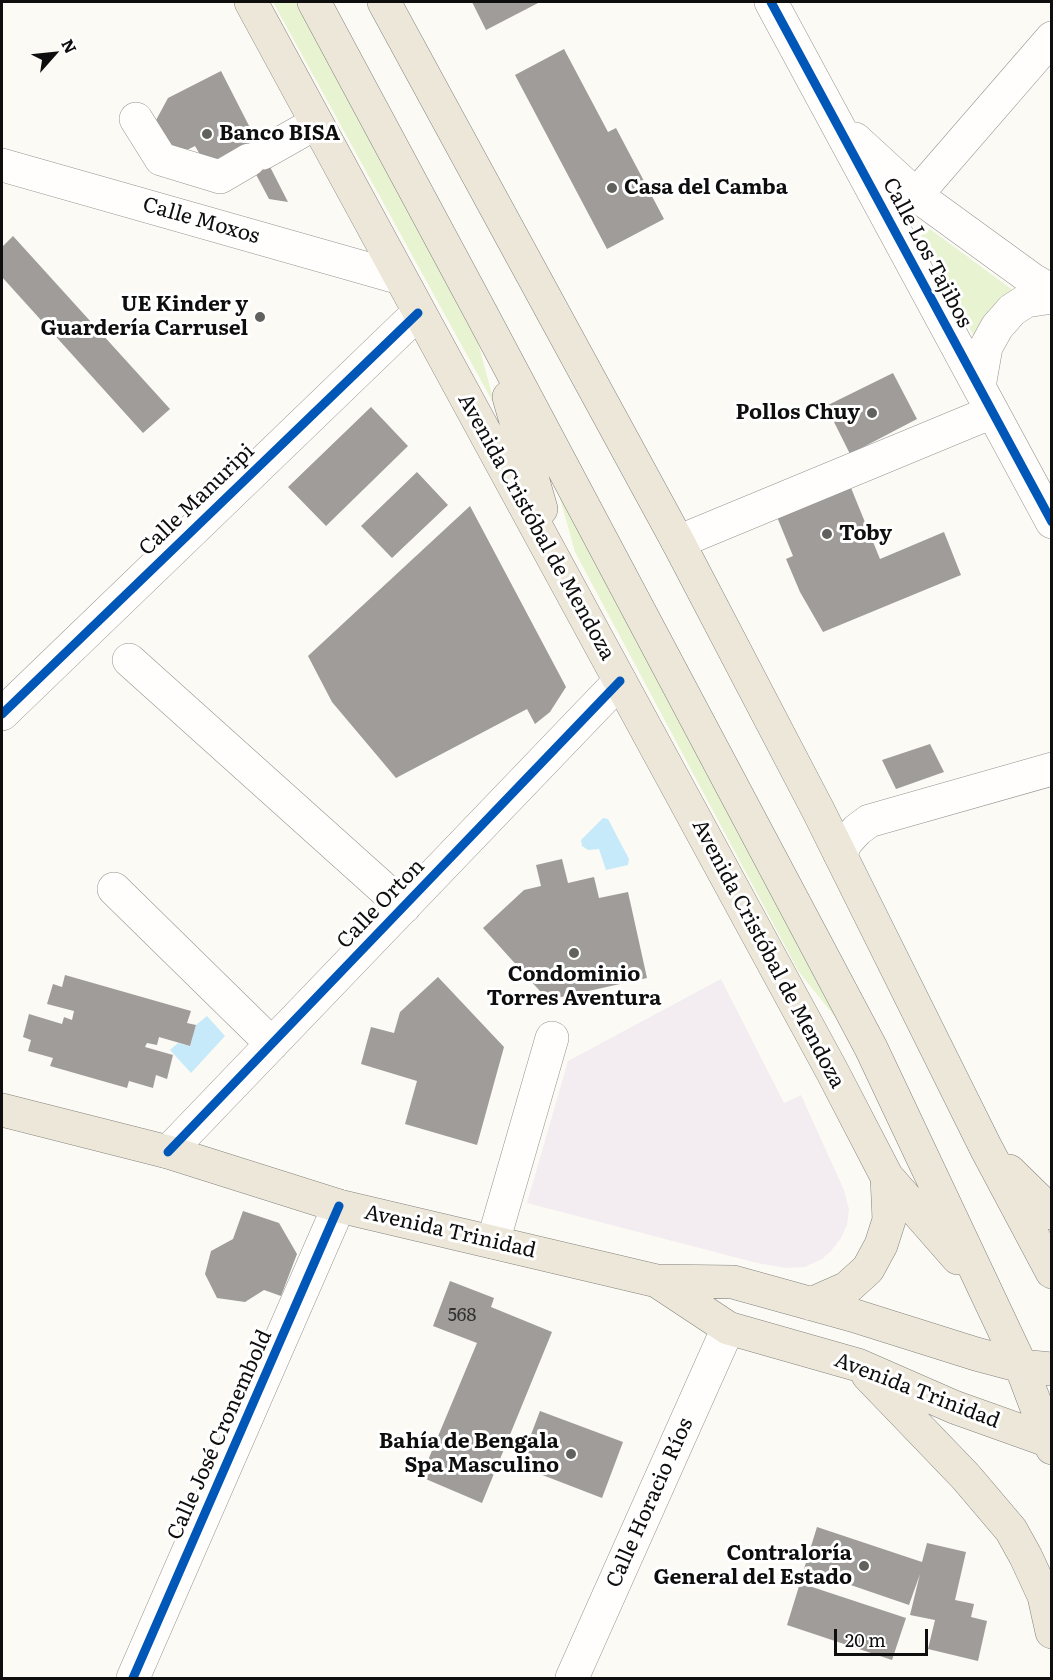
<!DOCTYPE html>
<meta charset="utf-8">
<style>
body{margin:0}
#map{position:relative;width:1053px;height:1680px;overflow:hidden;background:#fcfaf4;font-family:Literata,serif}
canvas{display:block}
.frame{position:absolute;inset:0;border:3px solid #0e0e0e;pointer-events:none}
.north{position:absolute;left:24px;top:24px;width:60px;height:60px;-webkit-text-stroke:4px #fff;paint-order:stroke;rotate:63deg;font-size:16px;font-weight:700;line-height:24px;text-align:center;color:#0e0e0e}
.north::after{content:'';display:block;margin:auto;width:21px;height:27px;background:#0e0e0e;clip-path:polygon(50% 0,100% 100%,50% 72%,0 100%)}
.scale{position:absolute;left:834px;top:1629px;width:94px;height:27px;box-sizing:border-box;border:3px solid #0e0e0e;border-top:0;padding-left:8px;font-size:18px;line-height:21px;white-space:nowrap;color:#0e0e0e;-webkit-text-stroke:4px #fff;paint-order:stroke}
</style>
<div id="map">
<canvas width="1053" height="1680"></canvas>
<div class="frame"></div>
<div class="north">N</div>
<div class="scale">20 m</div>
</div>
<script>
const ctx = document.querySelector('canvas').getContext('2d');
ctx.lineJoin = 'round';
function paint(path, color) { ctx.fillStyle = color; ctx.fill(path, 'evenodd'); }
const shape = rows => new Path2D(rows.map(r => 'M' + r).join(''));
function trace(path, color, width, dash) { ctx.strokeStyle = color; ctx.lineWidth = width; ctx.lineCap = dash ? 'butt' : 'round'; ctx.setLineDash(dash || []); ctx.stroke(path); }
function label(font, color, halo, rows, align = 'center') {
  ctx.font = font + ' Literata,serif'; ctx.lineWidth = 6; ctx.setLineDash([]); ctx.textBaseline = 'middle'; ctx.strokeStyle = halo; ctx.fillStyle = color; for (const [text, x, y, turn = 0] of rows) {
    ctx.save(); ctx.translate(x, y); ctx.rotate((+turn || 0) * Math.PI / 180); ctx.textAlign = isNaN(turn) ? turn : align; if (halo) ctx.strokeText(text, 0, 0); ctx.fillText(text, 0, 0); ctx.restore();
  }
}
paint(shape([
 [721,979,784,1103,801,1095,844,1190,849,1209,847,1225,841,1238,831,1251,822,1259,805,1267,786,1268,757,1263,527,1203,568,1061]
]), '#f3edf1');
paint(shape([
 [273,2,299,2,471,316,495,406],
 [930,229,1014,291,977,342,921,236],
 [548,455,845,1029,799,972,575,552]
]), '#e7f3d1');
paint(shape([
 [603,818,608,819,629,859,628,865,606,870,599,849,588,850,582,846,581,840],
 [207,1016,225,1036,191,1073,170,1050,178,1043,190,1046,196,1025]
]), '#c6eaf9');
paint(shape([
 [472,2,540,2,486,30],
 [564,49,608,132,616,128,664,219,607,249,515,75],
 [221,71,288,202,269,199,241,146,213,161,202,158,195,146,173,157,155,122,168,98],
 [13,236,170,409,143,433,2,277,2,247],
 [893,373,917,419,850,454,826,406],
 [371,407,408,446,326,526,288,487],
 [417,472,448,505,392,558,361,526],
 [849,483,880,559,944,532,961,575,823,632,800,592,786,559,793,556,775,512],
 [470,506,566,687,550,712,535,724,527,709,396,778,332,702,308,656],
 [930,744,944,772,896,789,882,760],
 [562,859,568,883,594,877,599,898,628,892,647,978,548,1000,483,928,524,890,541,886,536,865],
 [65,975,191,1011,187,1023,196,1025,190,1046,159,1037,157,1045,147,1043,145,1047,173,1055,167,1079,156,1075,153,1088,129,1081,127,1088,50,1066,53,1058,28,1051,31,1040,23,1037,29,1014,62,1024,64,1017,72,1020,74,1011,47,1004,53,984,62,987],
 [438,977,504,1047,477,1145,405,1124,417,1081,361,1064,371,1027,394,1033,400,1012],
 [243,1211,279,1223,297,1254,281,1296,264,1290,245,1302,217,1298,205,1274,211,1251,233,1239],
 [450,1281,494,1298,491,1307,552,1332,482,1503,421,1477,477,1343,433,1326],
 [540,1411,623,1442,602,1498,519,1466],
 [817,1527,922,1562,927,1543,966,1552,955,1600,974,1604,971,1617,987,1621,978,1661,928,1649,935,1620,910,1615,920,1574,909,1605,804,1569],
 [800,1583,906,1618,892,1660,787,1625]
]), '#9f9c99');
const minor = shape([
 [771,2,1052,522],
 [136,119,161,159,220,177,249,160],
 [855,139,916,195,1033,280,1052,291],
 [263,153,316,123],
 [2,165,400,278],
 [916,195,1052,38],
 [979,387,986,347,997,327,1012,310,1026,301,1052,297],
 [678,542,992,412],
 [129,660,404,907],
 [2,714,418,313],
 [840,854,847,841,857,830,869,821,1052,769],
 [114,889,272,1044],
 [168,1152,620,681],
 [493,1242,552,1038],
 [133,1678,339,1206],
 [572,1678,728,1328]
]);
const major = shape([
 [251,2,832,1071,887,1177,958,1258],
 [314,2,481,313,871,1048,1021,1366,1052,1448],
 [384,2,678,542,818,810,986,1148,1052,1272],
 [509,397,541,509],
 [2,1110,168,1152,339,1206,657,1281,733,1282,852,1315,976,1354,1021,1366,1052,1369],
 [1009,1171,1052,1213],
 [657,1281,728,1328,858,1365,954,1407,1052,1442],
 [811,1304,847,1288,868,1269,881,1245,889,1220,887,1177],
 [868,1375,966,1477,1011,1530,1026,1557,1044,1596,1052,1632]
]);
trace(minor, '#959492', 34);
trace(major, '#82827f', 34);
trace(minor, '#fffefd', 33);
trace(major, '#ede7d9', 33);
trace(shape([
 [771,2,1052,522],
 [2,714,418,313],
 [168,1152,620,681],
 [133,1678,339,1206]
]), '#0057b8', 9);
for (const [x, y, r, color] of [
 [207,134,6,"#61615e"],
 [612,188,6,"#61615e"],
 [260,317,6,"#61615e"],
 [872,413,6,"#61615e"],
 [827,534,6,"#61615e"],
 [574,953,6,"#61615e"],
 [571,1454,6,"#61615e"],
 [864,1566,6,"#61615e"]
]) { const dot = new Path2D(); dot.arc(x, y, r, 0, 2 * Math.PI); ctx.fillStyle = color; ctx.fill(dot); trace(dot, '#fff', 2); }
label('18px', '#323231', null, [
 ["568",462,1316]
]);
label('bold 21px', '#0e0e0e', '#fff', [
 ["Banco BISA",219,134,"left"],
 ["Casa del Camba",624,188,"left"],
 ["UE Kinder y",248,305],
 ["Guardería Carrusel",248,329],
 ["Pollos Chuy",860,413],
 ["Toby",839,534,"left"],
 ["Condominio",574,975,"center"],
 ["Torres Aventura",574,999,"center"],
 ["Bahía de Bengala",559,1442],
 ["Spa Masculino",559,1466],
 ["Contraloría",852,1554],
 ["General del Estado",852,1578]
], 'right');
label('21px', '#0e0e0e', '#fff', [
 ["Calle Moxos",201,221,16],
 ["Calle Los Tajibos",927,253,62],
 ["Calle Manuripi",197,500,-44],
 ["Avenida Cristóbal de Mendoza",536,527,61],
 ["Calle Orton",381,904,-46],
 ["Avenida Cristóbal de Mendoza",768,954,62],
 ["Avenida Trinidad",450,1232,13],
 ["Avenida Trinidad",917,1391,21],
 ["Calle José Cronembold",220,1435,-66],
 ["Calle Horacio Ríos",650,1503,-66]
]);
</script>
